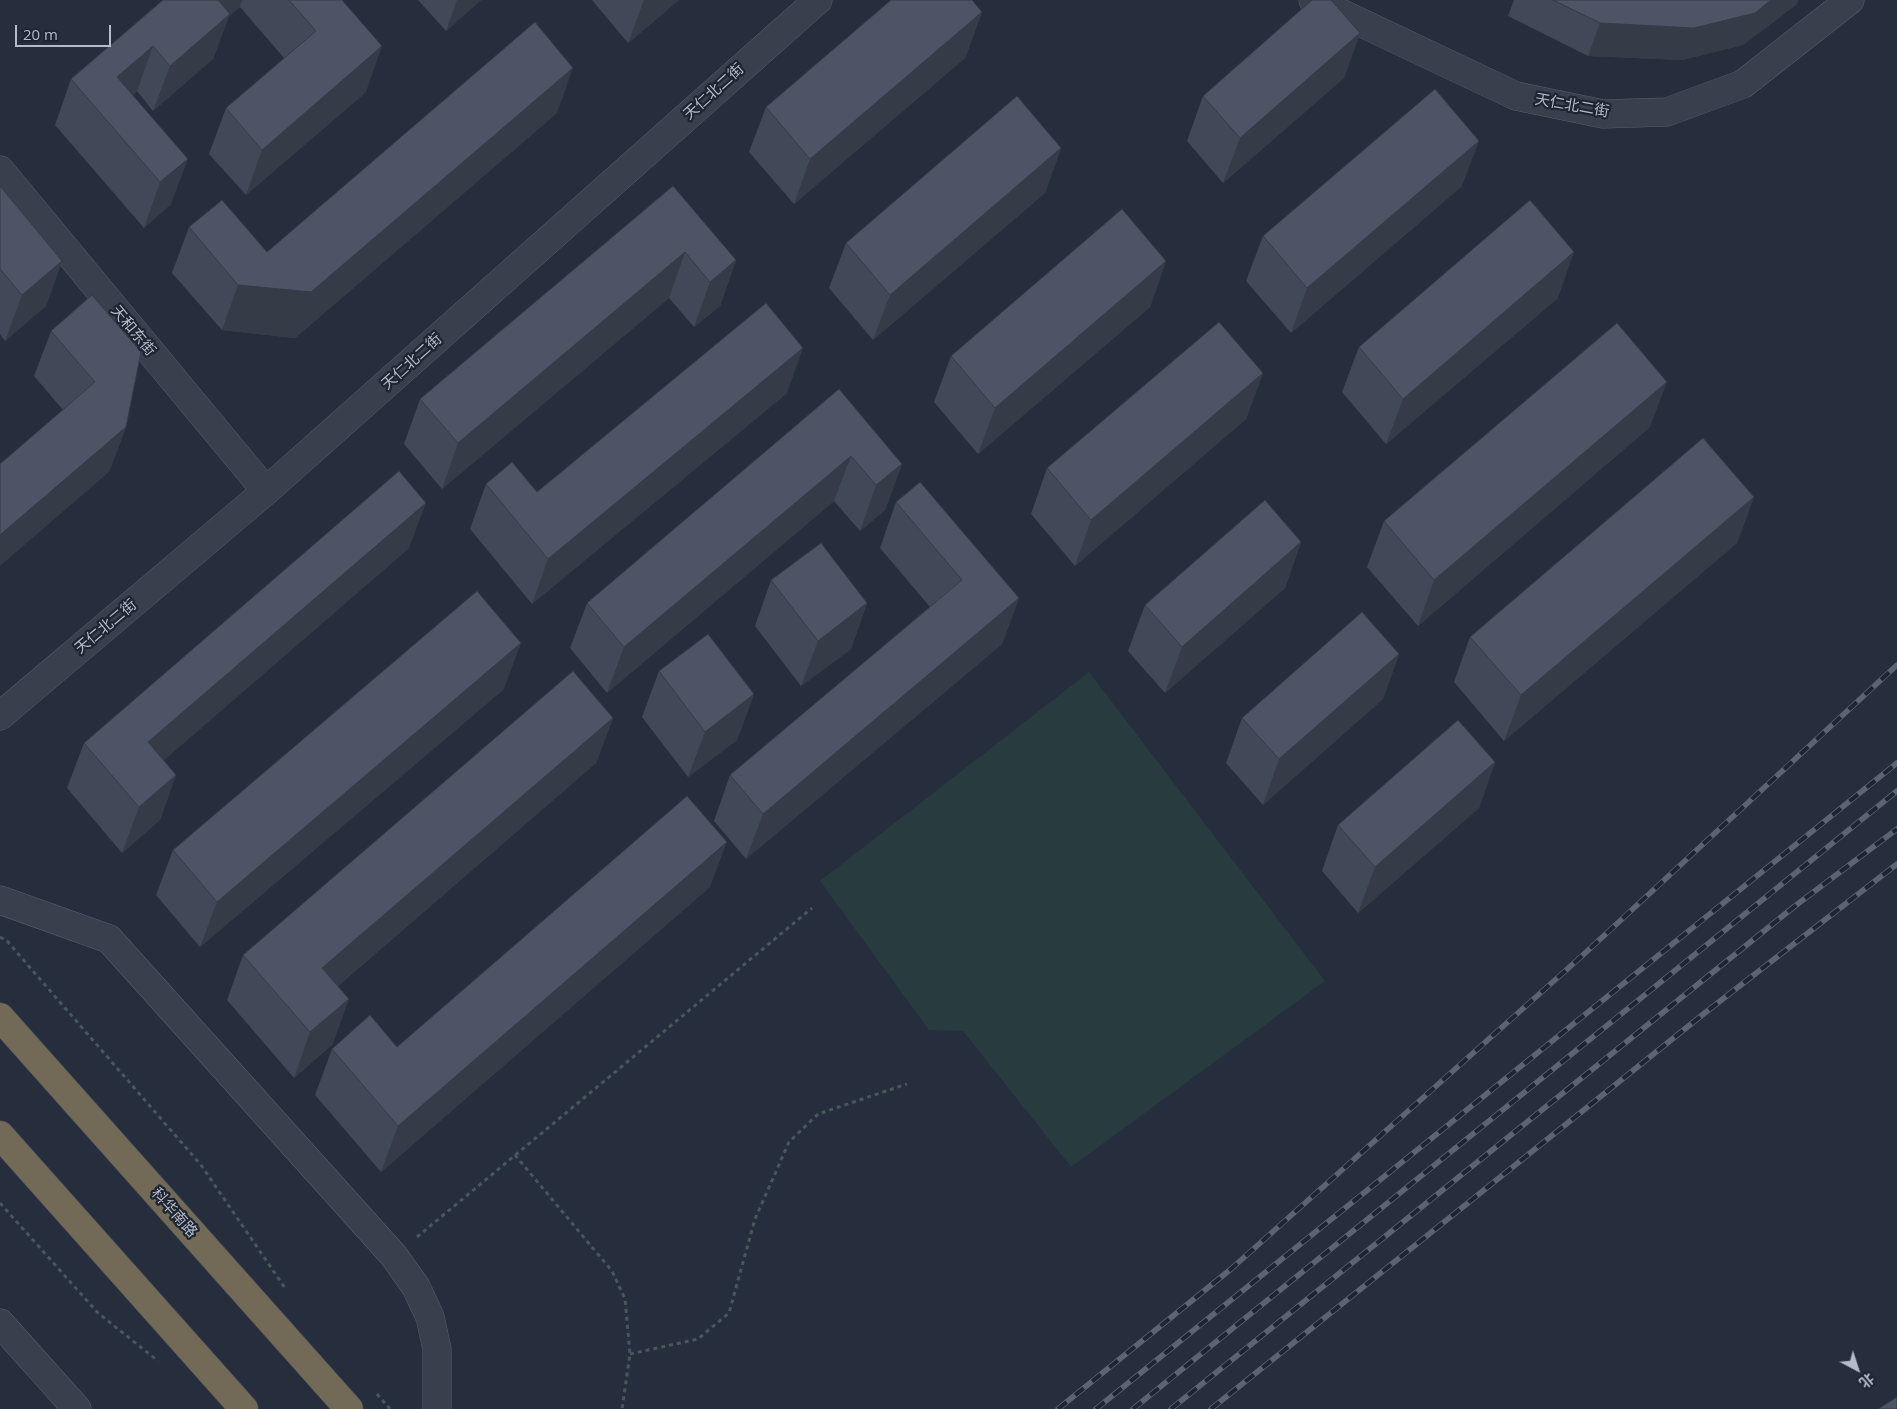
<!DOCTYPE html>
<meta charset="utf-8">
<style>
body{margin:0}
#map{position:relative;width:1897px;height:1409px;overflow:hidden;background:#262e3d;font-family:"Open Sans","Noto Sans SC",sans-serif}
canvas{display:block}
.north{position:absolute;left:1832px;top:1344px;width:50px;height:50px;-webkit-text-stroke:4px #1e2532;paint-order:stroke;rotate:140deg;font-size:14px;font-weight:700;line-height:20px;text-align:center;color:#b5bbc8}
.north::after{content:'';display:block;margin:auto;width:18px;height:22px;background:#b5bbc8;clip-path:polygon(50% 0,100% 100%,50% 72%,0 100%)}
.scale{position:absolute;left:15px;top:25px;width:96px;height:22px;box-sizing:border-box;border:2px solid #b5bbc8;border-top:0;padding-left:6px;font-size:15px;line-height:18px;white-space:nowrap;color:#b5bbc8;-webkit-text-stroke:4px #1e2532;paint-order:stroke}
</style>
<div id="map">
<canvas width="1897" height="1409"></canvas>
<div class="north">北</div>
<div class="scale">20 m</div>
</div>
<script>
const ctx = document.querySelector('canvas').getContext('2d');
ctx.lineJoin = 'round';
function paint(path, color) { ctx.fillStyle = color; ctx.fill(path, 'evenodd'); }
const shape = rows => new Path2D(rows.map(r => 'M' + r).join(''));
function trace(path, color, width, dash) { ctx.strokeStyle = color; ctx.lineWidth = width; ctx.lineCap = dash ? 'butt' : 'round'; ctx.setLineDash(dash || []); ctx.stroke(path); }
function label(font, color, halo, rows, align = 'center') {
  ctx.font = font + ' "Open Sans","Noto Sans SC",sans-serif'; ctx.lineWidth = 4.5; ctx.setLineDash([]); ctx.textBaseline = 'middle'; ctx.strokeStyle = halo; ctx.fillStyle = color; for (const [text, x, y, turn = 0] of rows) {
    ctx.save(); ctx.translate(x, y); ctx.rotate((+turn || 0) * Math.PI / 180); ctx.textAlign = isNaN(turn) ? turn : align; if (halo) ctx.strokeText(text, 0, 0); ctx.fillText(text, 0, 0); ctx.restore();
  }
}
paint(shape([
 [1089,672,1325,981,1071,1167,963,1031,929,1030,820,881]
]), '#283b3f');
const minor = shape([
 [1313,0,1516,96,1603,114,1667,112,1743,84,1850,0],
 [0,170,266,491],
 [0,716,266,491,818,0],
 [0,900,109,939,394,1256,416,1287,430,1317,437,1349,437,1409],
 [0,1323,77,1409]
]);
const highway = shape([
 [0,1017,349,1409],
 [0,1135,244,1409]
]);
trace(minor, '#575e6b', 29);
trace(highway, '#444b58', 29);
trace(shape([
 [0,937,7,941,201,1165,285,1288],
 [515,1155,612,1271,625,1299,630,1354,622,1409],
 [0,1203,98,1313,158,1361],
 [417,1237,812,908],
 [630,1354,698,1339,729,1313,755,1219,789,1142,818,1114,907,1084],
 [377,1394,390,1409]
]), '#47585d', 3, [4, 4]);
trace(minor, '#39404d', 28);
trace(highway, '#726a57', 28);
const rail = shape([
 [1058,1409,1231,1269,1583,955,1897,665],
 [1096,1409,1897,763],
 [1133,1409,1897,791],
 [1171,1409,1795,906,1897,829],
 [1211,1409,1706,1012,1897,864]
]);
trace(rail, '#5c6473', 5.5);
trace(rail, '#1e2532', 4, [11]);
paint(shape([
 [163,0,342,0,366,92,246,195,209,154,226,108,284,58,240,7,229,16,213,59,153,111,137,91,133,95,171,204,144,228,55,125,71,79],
 [418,0,481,0,446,31],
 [592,0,679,0,628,43],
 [1514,0,1798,0,1797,4,1743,45,1682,60,1588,56,1508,16],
 [982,12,965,58,794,204,749,152,766,107],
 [1360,33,1344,78,1223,183,1187,141,1203,96],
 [557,113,295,338,222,330,172,273,189,227,267,252],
 [1061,148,1045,193,873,340,829,288,846,243],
 [0,186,62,261,46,306,5,341,0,334],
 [673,186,736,260,720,306,694,327,669,298,442,489,404,444,420,399],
 [1462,186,1291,333,1246,281,1263,236],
 [1166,261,1150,307,978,454,934,402,951,356],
 [92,295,126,427,109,472,63,410,34,376,51,331],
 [1558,298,1386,444,1342,392,1359,347],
 [1263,373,1246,419,1075,566,1031,514,1047,468],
 [839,389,902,464,885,510,860,531,834,501,607,693,570,648,587,603],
 [787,393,532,604,470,529,486,484,537,492],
 [1650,427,1418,626,1367,567,1384,521],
 [1754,497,1737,543,1504,741,1454,682,1470,637],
 [896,502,1019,598,1002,644,746,859,714,821,730,775,930,607,880,548],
 [1301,542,1285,588,1165,693,1128,651,1145,605],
 [409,548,164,760,176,775,160,820,122,853,67,788,84,743],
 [771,580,867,603,851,649,801,686,755,626],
 [1399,654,1383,699,1263,805,1226,763,1242,718],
 [659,671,754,694,737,740,688,777,642,717],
 [504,689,200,947,156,895,173,850],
 [613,718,596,763,338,986,333,1044,294,1078,227,1000,243,955],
 [1495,762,1479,808,1358,913,1322,871,1338,825],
 [710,887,381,1172,315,1095,332,1049,397,1047]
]), '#414857');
paint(shape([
 [214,0,242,0,240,7,229,16,213,59,153,111,170,66],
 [457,0,481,0,446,31],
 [644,0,679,0,628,43],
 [1771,0,1798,0,1797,4,1743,45,1682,60,1588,56,1600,23],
 [982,12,965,58,794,204,810,159],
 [1360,33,1344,78,1223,183,1240,138],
 [153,46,137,91,105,119,117,77],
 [382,46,366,92,246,195,262,150],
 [573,68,557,113,295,338,222,330,238,285],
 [1479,141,1462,186,1291,333,1307,288],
 [1061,148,1045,193,873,340,890,295],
 [188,159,171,204,144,228,160,182],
 [685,252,669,298,442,489,458,443],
 [1574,252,1558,298,1386,444,1403,399],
 [736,260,720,306,694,327,710,282],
 [62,261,46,306,5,341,22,295],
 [1166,261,1150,307,978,454,995,408],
 [803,348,787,393,532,604,548,559],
 [1263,373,1246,419,1075,566,1091,520],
 [1667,382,1650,427,1418,626,1434,580],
 [126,427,109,472,0,566,0,535],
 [851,456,834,501,607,693,624,647],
 [902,464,885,510,860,531,876,485],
 [1754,497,1737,543,1504,741,1521,695],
 [426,503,409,548,132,788,148,742],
 [1301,542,1285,588,1165,693,1182,647],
 [1019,598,1002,644,746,859,763,814],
 [867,603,851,649,801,686,818,641],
 [521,643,504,689,200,947,217,902],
 [1399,654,1383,699,1263,805,1279,759],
 [754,694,737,740,688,777,705,732],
 [613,718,596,763,306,1013,322,968],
 [1495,762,1479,808,1358,913,1375,867],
 [176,775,160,820,122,853,139,807],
 [727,842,710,887,381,1172,398,1126],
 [349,999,333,1044,294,1078,310,1032]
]), '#353b47');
const building = shape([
 [163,0,218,0,230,14,170,66,153,46,117,77,188,159,160,182,71,79,163,0],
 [289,0,342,0,382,46,262,150,226,108,316,31,289,0],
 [891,0,972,0,982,12,810,159,766,107,891,0],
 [1312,0,1331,0,1360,33,1240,138,1203,96,1312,0],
 [1553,0,1771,0,1755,13,1694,28,1600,23,1553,0],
 [535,22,573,68,311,292,238,285,189,227,222,200,267,252,535,22],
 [1435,89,1479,141,1307,288,1263,236,1435,89],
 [1017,96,1061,148,890,295,846,243,1017,96],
 [0,186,62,261,22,295,0,269,0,186],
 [673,186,736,260,710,282,685,252,458,443,420,399,673,186],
 [1530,200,1574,252,1403,399,1359,347,1530,200],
 [1122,209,1166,261,995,408,951,356,1122,209],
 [92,295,141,352,126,427,0,535,0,464,95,382,51,331,92,295],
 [766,303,803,348,548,559,486,484,512,462,537,492,766,303],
 [1219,322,1263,373,1091,520,1047,468,1219,322],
 [1617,323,1667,382,1434,580,1384,521,1617,323],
 [839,389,902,464,876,485,851,456,624,647,587,603,839,389],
 [1703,438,1754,497,1521,695,1470,637,1703,438],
 [399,471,426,503,148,742,176,775,139,807,84,743,399,471],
 [920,482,1019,598,763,814,730,775,962,580,896,502,920,482],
 [1265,500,1301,542,1182,647,1145,605,1265,500],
 [821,543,867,603,818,641,771,580,821,543],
 [477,591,521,643,217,902,173,850,477,591],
 [1362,612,1399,654,1279,759,1242,718,1362,612],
 [708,634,754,694,705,732,659,671,708,634],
 [573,671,613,718,322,968,349,999,310,1032,243,955,573,671],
 [1458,720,1495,762,1375,867,1338,825,1458,720],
 [687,796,727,842,398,1126,332,1049,370,1015,397,1047,687,796],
 [1897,1397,1897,1409,1878,1409,1897,1397]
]);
paint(building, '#4c5465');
trace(building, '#353b47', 1);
label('15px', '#b5bbc8', '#1e2532', [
 ["天仁北二街",714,92,-42],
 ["天仁北二街",1572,106,10],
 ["天和东街",133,331,50],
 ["天仁北二街",412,362,-42],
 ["天仁北二街",106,627,-40],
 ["科华南路",174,1213,48]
]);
</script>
